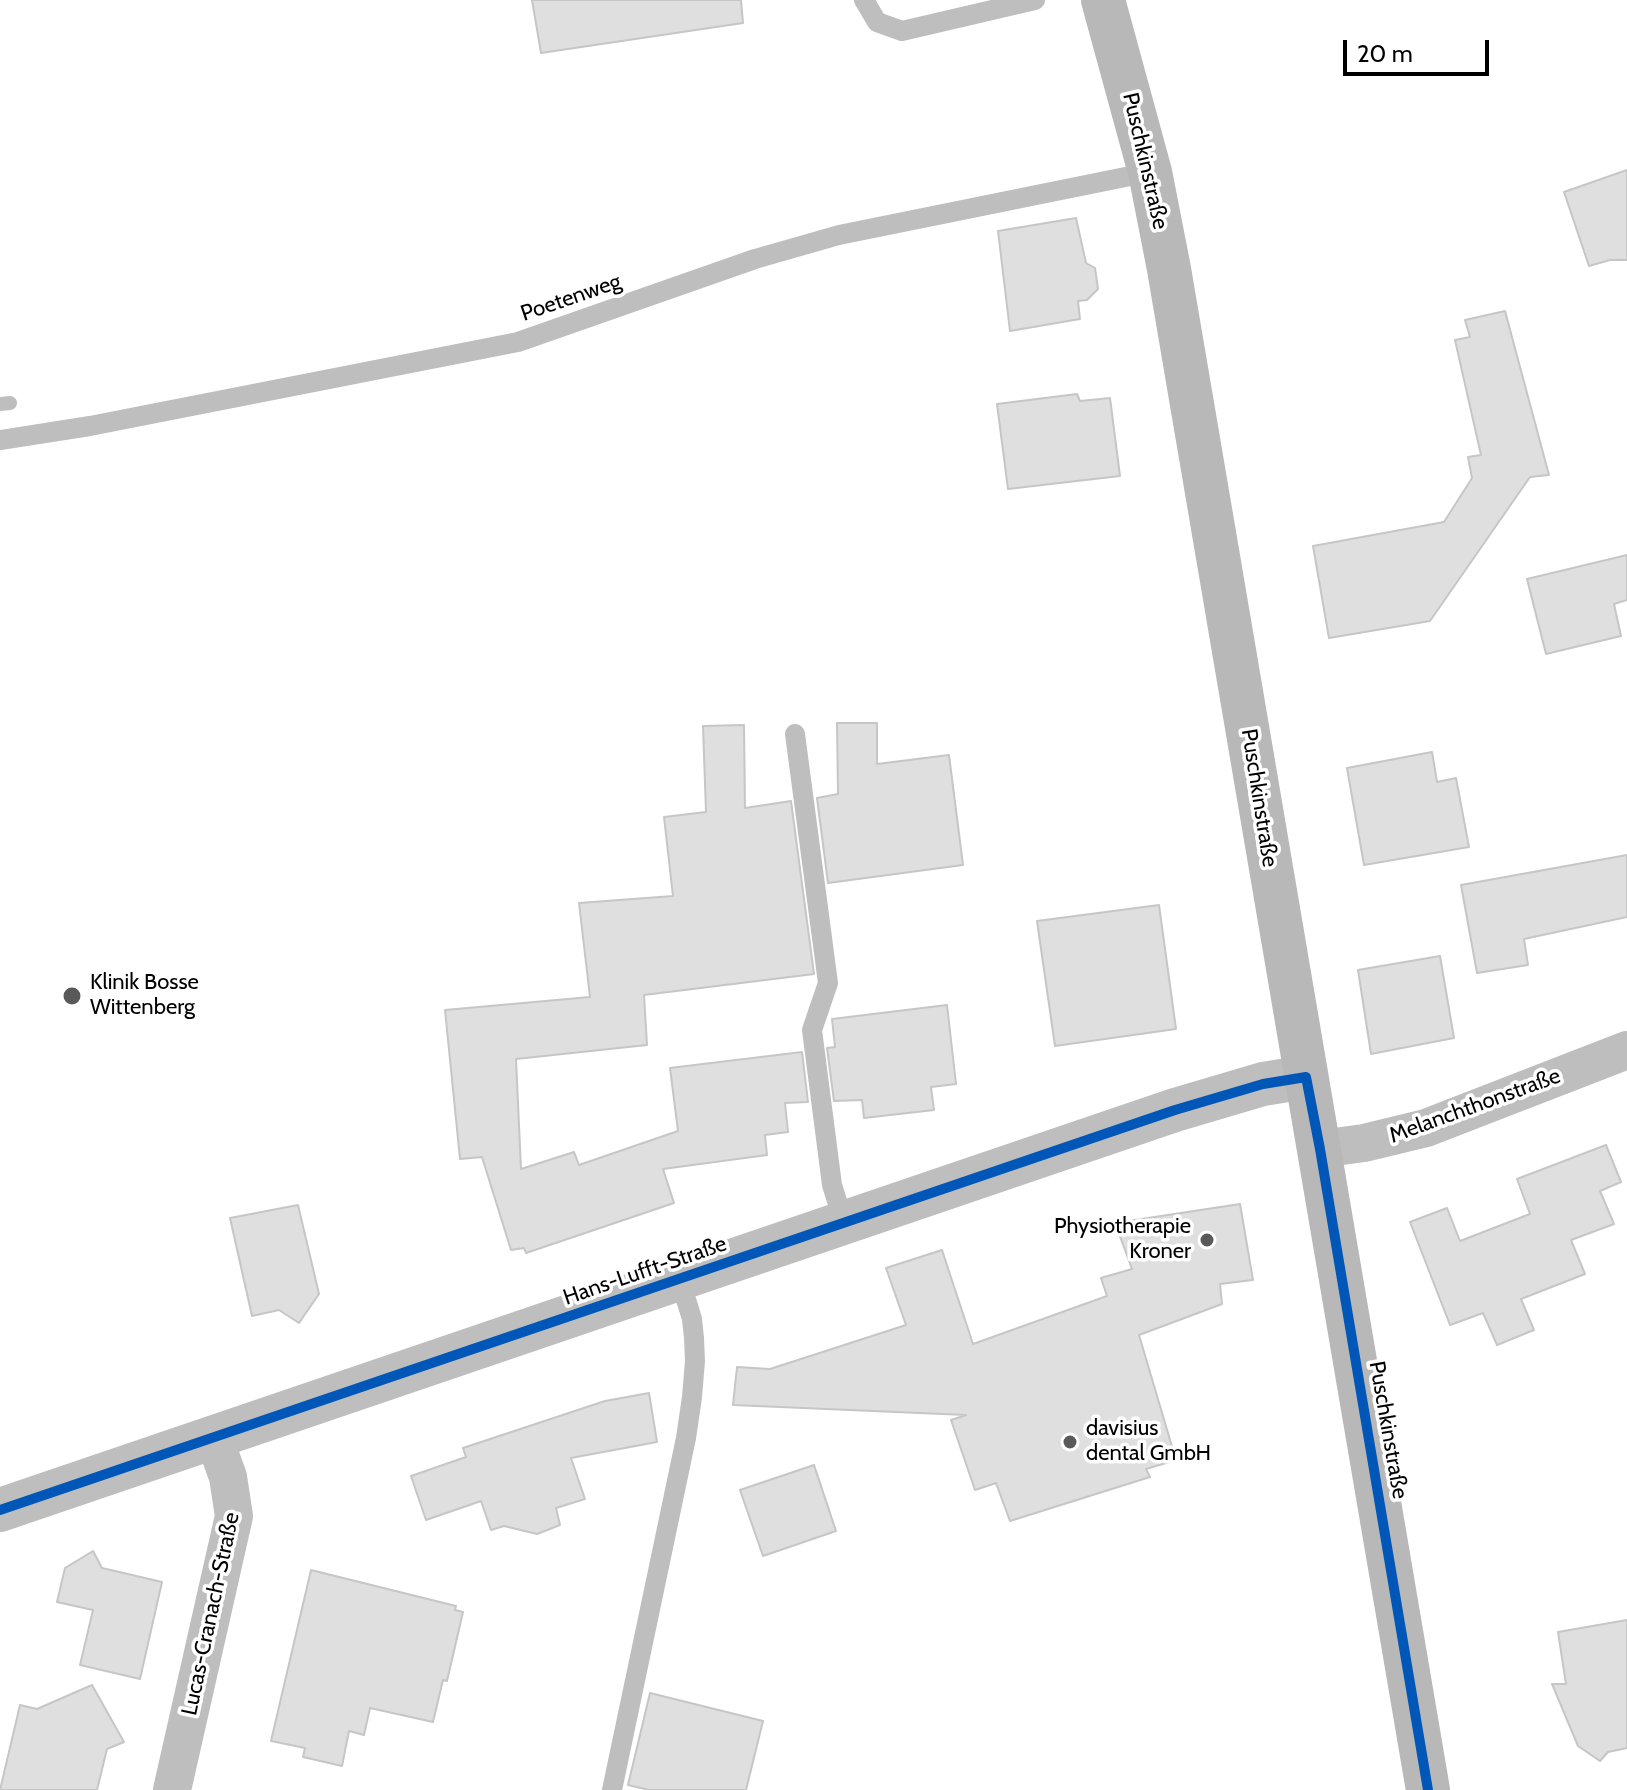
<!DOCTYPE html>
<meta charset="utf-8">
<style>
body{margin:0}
#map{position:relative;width:1627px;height:1790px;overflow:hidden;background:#fff;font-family:Cabin,sans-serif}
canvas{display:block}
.scale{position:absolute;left:1343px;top:40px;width:146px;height:36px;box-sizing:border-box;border:4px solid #000;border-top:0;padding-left:10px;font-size:24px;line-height:28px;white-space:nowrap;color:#000;-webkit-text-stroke:6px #fff;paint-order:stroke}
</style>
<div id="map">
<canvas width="1627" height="1790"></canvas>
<div class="scale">20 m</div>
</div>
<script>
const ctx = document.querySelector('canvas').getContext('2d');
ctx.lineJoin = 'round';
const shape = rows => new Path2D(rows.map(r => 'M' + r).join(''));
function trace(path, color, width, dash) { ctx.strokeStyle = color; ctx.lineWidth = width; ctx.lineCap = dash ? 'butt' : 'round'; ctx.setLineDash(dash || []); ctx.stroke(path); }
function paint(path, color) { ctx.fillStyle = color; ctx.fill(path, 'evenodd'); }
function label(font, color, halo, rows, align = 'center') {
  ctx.font = font + ' Cabin,sans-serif'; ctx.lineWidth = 7; ctx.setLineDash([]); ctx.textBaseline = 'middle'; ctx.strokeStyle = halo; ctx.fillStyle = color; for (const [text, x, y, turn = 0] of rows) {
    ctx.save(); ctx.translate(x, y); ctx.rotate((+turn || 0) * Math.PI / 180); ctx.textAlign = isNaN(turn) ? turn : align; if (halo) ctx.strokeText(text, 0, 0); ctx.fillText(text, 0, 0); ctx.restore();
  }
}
trace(shape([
 [0,404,10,403]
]), '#bebebe', 14);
const building = shape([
 [532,0,741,0,743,23,541,53,532,0],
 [1627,170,1627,260,1610,260,1589,266,1564,192,1627,170],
 [1076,218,1086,263,1095,268,1098,289,1087,300,1078,301,1080,319,1010,331,998,231,1076,218],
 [1505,311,1549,475,1530,477,1430,621,1329,638,1313,546,1444,522,1472,478,1468,457,1481,455,1455,340,1470,337,1465,320,1505,311],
 [1077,394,1080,401,1110,398,1120,476,1008,489,997,404,1077,394],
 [1627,555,1627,600,1614,604,1621,636,1546,654,1527,579,1627,555],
 [837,723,877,723,877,764,949,755,963,865,828,883,817,798,838,794,837,723],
 [744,725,745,808,791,801,814,974,644,995,647,1045,516,1059,521,1169,574,1152,579,1165,678,1131,670,1068,802,1052,808,1102,785,1103,788,1132,765,1135,767,1155,663,1169,674,1203,526,1253,524,1248,511,1250,482,1157,460,1159,445,1010,590,997,579,903,673,896,664,817,706,812,703,726,744,725],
 [1432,752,1437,782,1456,778,1469,847,1364,865,1347,768,1432,752],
 [1627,855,1627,917,1524,939,1528,965,1477,973,1461,885,1627,855],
 [1159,905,1176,1029,1055,1046,1037,921,1159,905],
 [1440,956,1454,1038,1371,1054,1358,970,1440,956],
 [947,1005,956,1084,931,1087,934,1110,864,1118,862,1100,834,1101,827,1048,835,1047,832,1019,947,1005],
 [1606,1145,1621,1182,1600,1191,1614,1224,1571,1240,1585,1274,1521,1299,1534,1330,1497,1345,1483,1313,1450,1325,1410,1222,1447,1208,1460,1241,1530,1214,1517,1179,1606,1145],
 [1240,1204,1253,1280,1220,1284,1222,1304,1139,1335,1176,1460,1146,1469,1150,1477,1010,1521,996,1483,975,1490,951,1420,966,1415,733,1405,737,1367,770,1369,906,1325,886,1268,942,1250,973,1344,1107,1296,1101,1278,1132,1269,1115,1223,1240,1204],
 [298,1205,319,1294,299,1323,279,1310,252,1316,230,1218,298,1205],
 [649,1393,657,1442,571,1458,585,1499,556,1508,560,1525,537,1534,504,1526,491,1530,481,1501,426,1520,411,1476,466,1457,463,1448,605,1401,649,1393],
 [814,1465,836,1531,763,1556,740,1490,814,1465],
 [93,1551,102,1568,162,1582,140,1679,80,1665,93,1610,57,1602,65,1568,93,1551],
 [311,1570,456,1606,455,1610,463,1612,447,1681,443,1680,433,1722,370,1708,364,1735,349,1731,342,1766,303,1757,305,1748,271,1741,311,1570],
 [1627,1620,1627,1748,1608,1752,1600,1761,1578,1746,1552,1684,1566,1684,1558,1632,1627,1620],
 [92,1685,124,1742,107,1749,97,1790,0,1790,20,1705,37,1709,92,1685],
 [650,1693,763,1721,746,1790,649,1790,628,1785,650,1693]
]);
paint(building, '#dfdfdf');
trace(building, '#c6c6c6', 2);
trace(shape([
 [864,0,877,22,902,31,1035,0],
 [0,440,90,426,518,342,755,259,839,235,1150,172],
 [795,734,828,983,812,1030,832,1185,844,1223],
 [612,1790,686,1438,692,1397,695,1361,694,1338,692,1319,680,1280]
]), '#bebebe', 20);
trace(shape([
 [1320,1149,1364,1143,1426,1128,1627,1050],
 [172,1790,234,1516,228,1477,214,1438]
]), '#bebebe', 38);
trace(shape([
 [0,1510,1175,1110,1263,1084,1306,1077]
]), '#bebebe', 44);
trace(shape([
 [1103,0,1150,172,1169,269,1428,1790]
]), '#b8b8b8', 44);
trace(shape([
 [0,1510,1175,1110,1263,1084,1306,1077,1320,1149,1428,1790]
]), '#0057b8', 10);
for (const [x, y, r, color] of [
 [72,996,10,"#595959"],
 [1207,1240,8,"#595959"],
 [1070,1442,8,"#595959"]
]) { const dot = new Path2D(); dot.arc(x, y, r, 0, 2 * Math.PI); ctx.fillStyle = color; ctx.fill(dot); trace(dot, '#fff', 3); }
label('22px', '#000', '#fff', [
 ["Puschkinstraße",1145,161,77],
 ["Poetenweg",571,298,-19],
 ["Puschkinstraße",1259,798,81],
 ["Melanchthonstraße",1475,1106,-20],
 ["Hans-Lufft-Straße",645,1271,-19],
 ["Puschkinstraße",1388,1430,80],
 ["Lucas-Cranach-Straße",211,1614,-78]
]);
label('22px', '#000', '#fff', [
 ["Klinik Bosse",90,983],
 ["Wittenberg",90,1008],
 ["Physiotherapie",1191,1227,"right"],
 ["Kroner",1191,1252,"right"],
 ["davisius",1086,1429],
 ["dental GmbH",1086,1454]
], 'left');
</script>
